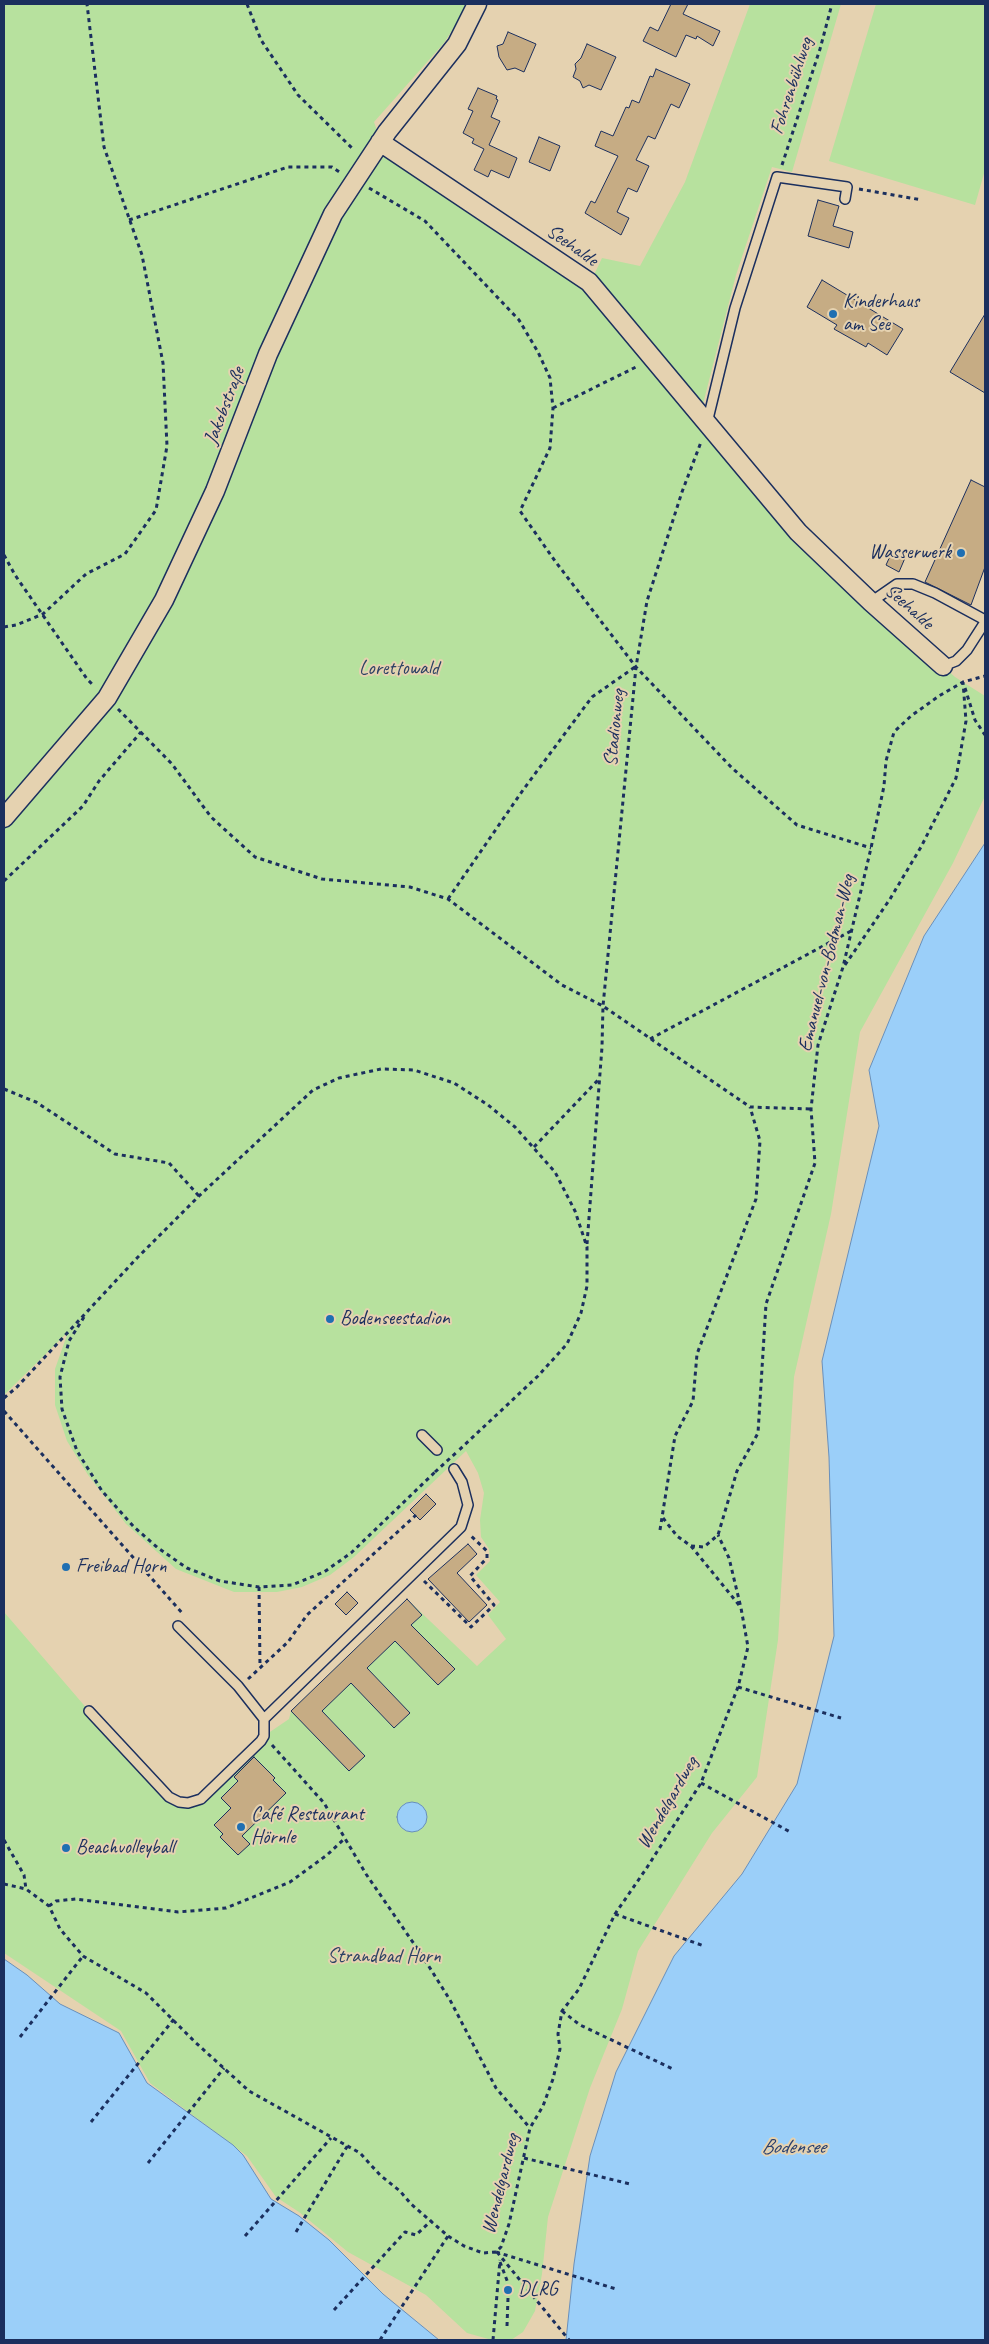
<!DOCTYPE html>
<meta charset="utf-8">
<style>
body{margin:0}
#map{position:relative;width:989px;height:2344px;overflow:hidden;background:#e5d2b0;font-family:Caveat,sans-serif}
canvas{display:block}
.frame{position:absolute;inset:0;border:5px solid #1b2f5e;pointer-events:none}
</style>
<div id="map">
<canvas width="989" height="2344"></canvas>
<div class="frame"></div>
</div>
<script>
const ctx = document.querySelector('canvas').getContext('2d');
ctx.lineJoin = 'round';
function paint(path, color) { ctx.fillStyle = color; ctx.fill(path, 'evenodd'); }
const shape = rows => new Path2D(rows.map(r => 'M' + r).join(''));
function trace(path, color, width, dash) { ctx.strokeStyle = color; ctx.lineWidth = width; ctx.lineCap = dash ? 'butt' : 'round'; ctx.setLineDash(dash || []); ctx.stroke(path); }
function label(font, color, halo, rows, align = 'center') {
  ctx.font = font + ' Caveat,sans-serif'; ctx.lineWidth = 4; ctx.setLineDash([]); ctx.textBaseline = 'middle'; ctx.strokeStyle = halo; ctx.fillStyle = color; for (const [text, x, y, turn = 0] of rows) {
    ctx.save(); ctx.translate(x, y); ctx.rotate((+turn || 0) * Math.PI / 180); ctx.textAlign = isNaN(turn) ? turn : align; if (halo) ctx.strokeText(text, 0, 0); ctx.fillText(text, 0, 0); ctx.restore();
  }
}
paint(shape([
 [4,4,469,4,444,43,374,122,381,142,589,282,871,602,955,677,985,696,985,796,953,863,860,1032,831,1214,794,1377,778,1640,757,1777,712,1833,638,1951,622,2009,590,2088,548,2217,542,2274,535,2311,523,2332,511,2340,492,2340,467,2333,426,2295,348,2252,299,2212,276,2197,247,2156,150,2083,121,2031,4,1953,4,1612,89,1711,179,1802,201,1799,264,1736,289,1719,291,1711,407,1599,477,1666,506,1639,488,1615,500,1602,476,1575,490,1561,489,1549,481,1537,480,1520,484,1493,478,1473,466,1451,354,1557,330,1575,302,1587,277,1592,234,1592,176,1569,126,1524,88,1475,67,1441,55,1405,55,1369,68,1332,4,1395],
 [750,4,841,4,792,172,772,167,736,275,702,408,658,350,593,277,602,258,640,266,685,182],
 [876,4,985,4,985,170,975,205,829,161]
]), '#b7e19e');
const water = shape([
 [985,843,985,2340,566,2340,574,2264,590,2156,616,2072,674,1956,742,1874,797,1784,834,1636,829,1457,822,1361,879,1126,869,1070,924,936,985,843],
 '397 1817a15 15 0 1 1 30 0a15 15 0 1 1-30 0Z',
 [4,1959,27,1975,60,2004,119,2033,147,2083,233,2145,243,2155,271,2199,299,2216,329,2240,383,2294,439,2340,4,2340,4,1959]
]);
paint(water, '#9bcff9');
trace(water, '#688fbb', 1);
const building = shape([
 [671,4,688,4,683,14,720,31,713,46,697,36,696,39,686,35,676,57,643,41,650,27,658,31,671,4],
 [508,32,536,44,524,72,515,68,507,70,499,57,497,46,503,44,508,32],
 [587,44,616,57,601,90,589,85,583,88,580,81,573,77,576,69,575,64,581,58,587,44],
 [656,69,690,84,679,108,671,104,655,139,648,136,636,160,649,166,637,192,628,188,617,212,629,218,621,235,585,213,591,201,595,203,618,156,595,146,601,131,613,136,626,107,629,108,632,100,639,103,650,76,653,77,656,69],
 [478,88,497,96,496,99,498,100,491,117,500,121,489,145,517,158,509,178,491,170,488,177,474,170,484,149,472,143,474,139,463,133,473,111,468,109,478,88],
 [539,137,560,146,550,171,529,162,539,137],
 [818,200,839,206,833,226,853,232,849,248,808,236,818,200],
 [822,280,903,329,887,355,868,343,866,347,834,329,837,325,807,307,822,280],
 [985,314,985,393,950,372,985,314],
 [971,480,985,487,985,567,971,605,925,582,971,480],
 [892,552,905,558,899,572,886,565,892,552],
 [426,1494,436,1504,420,1520,410,1510,426,1494],
 [468,1544,477,1554,457,1573,487,1605,469,1622,428,1579,468,1544],
 [347,1592,358,1603,346,1615,335,1604,347,1592],
 [407,1599,422,1615,411,1625,455,1669,438,1685,395,1641,367,1668,410,1713,394,1728,351,1683,322,1711,365,1756,349,1771,291,1711,407,1599],
 [254,1757,275,1778,273,1780,286,1793,242,1836,250,1844,238,1855,220,1837,223,1834,214,1825,231,1808,221,1798,238,1781,234,1777,254,1757]
]);
paint(building, '#c6ac84');
trace(building, '#1b2f5e', 1);
const service = shape([
 [707,423,735,308,777,177,847,187,845,199],
 [871,602,897,584,913,584,935,593,985,620],
 [943,666,956,661,967,650,985,622],
 [422,1435,437,1450],
 [89,1711,169,1797,179,1802,188,1803,201,1799,261,1741,264,1736,264,1719,238,1686,178,1626],
 [264,1719,461,1527,468,1505,462,1482,454,1469]
]);
const minor = shape([
 [380,142,589,282,798,532,871,602,943,666],
 [4,818,107,698,164,600,215,491,268,354,333,214,387,132,457,44,477,4]
]);
trace(service, '#1b2f5e', 12);
trace(minor, '#1b2f5e', 21);
trace(shape([
 [247,4,261,40,298,95,354,150],
 [782,165,820,49,832,4],
 [369,188,425,221,519,320,538,352,550,378,553,408,550,448,520,511,555,561,636,667,732,768,797,825,871,848],
 [859,189,922,200],
 [129,220,288,167,332,167,341,173],
 [553,408,638,366],
 [4,555,15,575,87,679,94,686],
 [4,627,16,625,43,614,86,574,125,554,156,510,167,446,163,363,142,255,104,147,87,4],
 [965,688,975,720,985,735],
 [118,709,172,764,211,817,255,857,322,879,410,887,448,899,562,985,603,1006,750,1107,811,1109],
 [4,881,83,806,99,781,141,732],
 [448,899,523,790,592,697,635,667],
 [845,965,890,899,921,847,956,778,966,721,963,682],
 [650,1039,851,931],
 [4,1089,36,1102,115,1154,169,1163,199,1196],
 [534,1147,599,1079],
 [587,1244,602,1047,603,1006,636,667,647,601,682,492,701,442],
 [84,1317,69,1341,60,1377,62,1409,77,1451,102,1491,134,1527,158,1548,187,1568,220,1581,259,1587,292,1585,324,1572,351,1553,435,1472],
 [4,1398,17,1387,137,1258,199,1196,313,1090,339,1078,381,1069,414,1070,454,1083,488,1105,515,1127,555,1172,575,1211,587,1247,587,1286,581,1313,567,1344,538,1376,458,1451],
 [4,1411,183,1614],
 [663,1518,677,1536,691,1546,739,1605],
 [660,1530,675,1436,693,1401,697,1354,756,1199,760,1141,750,1107],
 [691,1546,704,1547,718,1535,737,1471,758,1433,766,1304,815,1163,811,1109,818,1045,843,967,871,848,884,786,886,761,894,732,911,716,939,696,963,682,985,676],
 [424,1581,471,1627,494,1605,470,1576,487,1558,487,1551,469,1534],
 [259,1587,260,1666],
 [248,1679,288,1642,307,1615,416,1515],
 [738,1687,841,1718],
 [272,1745,324,1803,366,1874,423,1957,450,2000,496,2088,530,2128],
 [701,1783,792,1833],
 [4,1840,24,1875,26,1889],
 [4,1884,26,1889,49,1906,60,1929,83,1956,146,1993,195,2042,249,2091,360,2153,380,2175,400,2191,411,2204,448,2236,464,2246,483,2253,496,2252,501,2247,509,2224,530,2128,543,2106,553,2079,560,2049,558,2034,562,2011,579,1989,615,1914,646,1869,701,1783,738,1687,748,1647,741,1608,729,1558,718,1535],
 [49,1906,56,1901,76,1899,178,1912,226,1908,290,1882,327,1855,344,1839],
 [615,1914,704,1946],
 [562,2011,580,2025,675,2070],
 [20,2037,83,1956],
 [91,2122,174,2019],
 [524,2158,630,2184],
 [148,2163,224,2068],
 [296,2232,348,2145],
 [245,2236,331,2138],
 [496,2252,616,2289],
 [497,2252,569,2340],
 [500,2262,508,2283],
 [334,2310,405,2232,416,2235,432,2220],
 [507,2326,508,2298],
 [380,2340,448,2236],
 [493,2340,500,2260]
]), '#1b2f5e', 3, [4, 4]);
trace(service, '#e5d2b0', 9);
trace(minor, '#e5d2b0', 18);
trace(shape([
 [435,1472,458,1451]
]), '#1b2f5e', 3, [4, 4]);
for (const [x, y, r, color] of [
 [833,314,5,"#1f6fb2"],
 [961,553,5,"#1f6fb2"],
 [330,1319,5,"#1f6fb2"],
 [66,1567,5,"#1f6fb2"],
 [241,1827,5,"#1f6fb2"],
 [66,1848,5,"#1f6fb2"],
 [508,2290,5,"#1f6fb2"]
]) { const dot = new Path2D(); dot.arc(x, y, r, 0, 2 * Math.PI); ctx.fillStyle = color; ctx.fill(dot); trace(dot, '#e5d2b0', 2); }
label('20px', '#1b2f5e', '#e5d2b0', [
 ["Fohrenbühlweg",792,86,-72],
 ["Seehalde",572,246,35],
 ["Jakobstraße",225,406,-69],
 ["Seehalde",909,607,42],
 ["Stadionweg",615,728,-84],
 ["Emanuel-von-Bodman-Weg",827,963,-76],
 ["Wendelgardweg",668,1803,-60],
 ["Wendelgardweg",501,2184,-76]
]);
label('20px', '#1b2f5e', '#e5d2b0', [
 ["Kinderhaus",843,302],
 ["am See",843,325],
 ["Wasserwerk",951,553,"right"],
 ["Bodenseestadion",340,1319],
 ["Freibad Horn",76,1567],
 ["Café Restaurant",251,1815],
 ["Hörnle",251,1838],
 ["Beachvolleyball",76,1848],
 ["DLRG",518,2290]
], 'left');
label('20px', '#2b4164', '#e5d2b0', [
 ["Lorettowald",399,669],
 ["Strandbad Horn",384,1957]
]);
label('italic 21px', '#283f6e', '#e5d2b0', [
 ["Bodensee",793,2147]
]);
</script>
